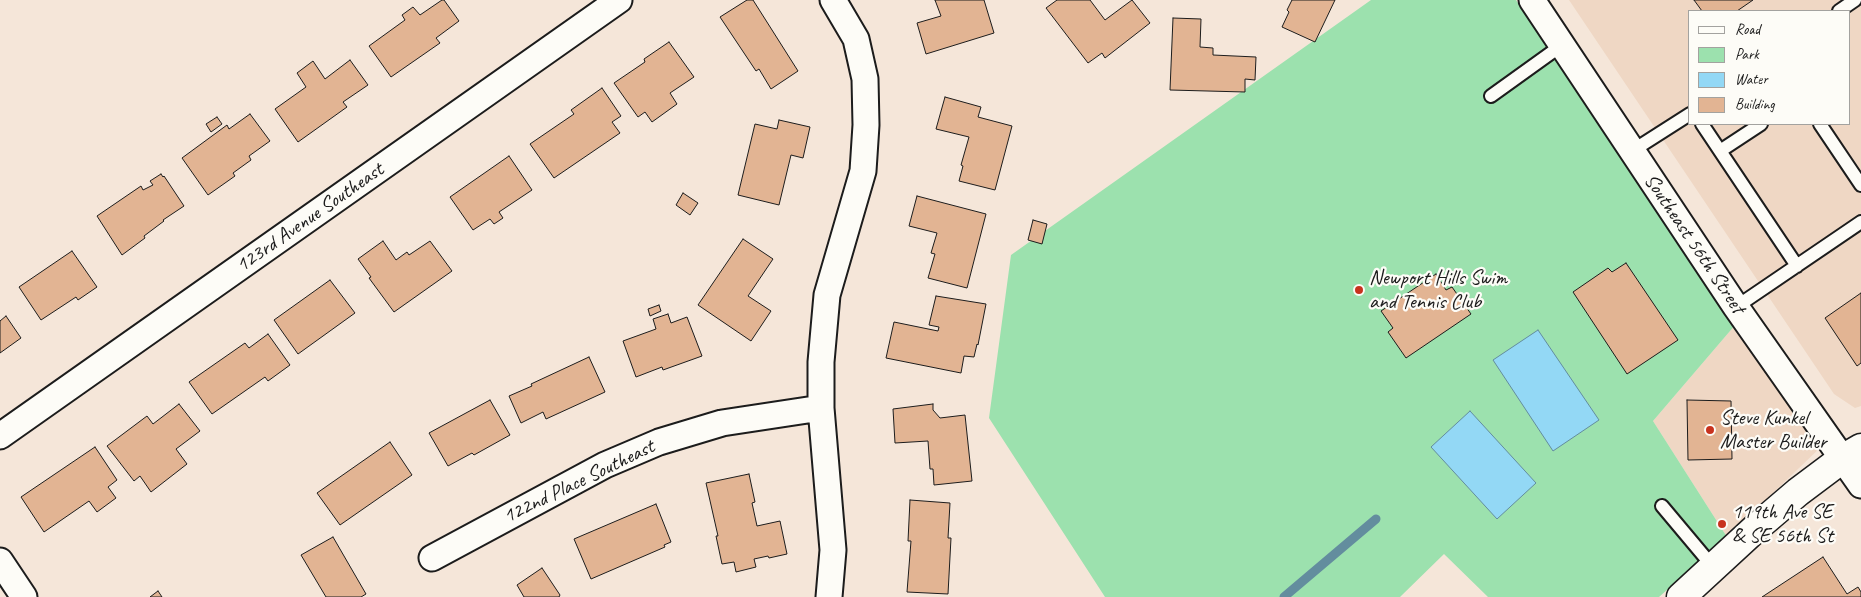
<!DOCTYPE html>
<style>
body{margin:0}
#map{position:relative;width:1861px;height:597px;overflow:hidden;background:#f5e6d9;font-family:Caveat,sans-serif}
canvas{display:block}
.legend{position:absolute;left:1688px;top:10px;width:162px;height:115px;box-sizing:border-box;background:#fdfcf7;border:1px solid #a3a29f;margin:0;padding:6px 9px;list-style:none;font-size:15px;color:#1c1c1c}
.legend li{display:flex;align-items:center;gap:10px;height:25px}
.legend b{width:25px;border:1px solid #a3a29f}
</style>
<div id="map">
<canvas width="1861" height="597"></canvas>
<ul class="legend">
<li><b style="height:6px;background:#fdfcf7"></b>Road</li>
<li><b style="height:14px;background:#9ce1ae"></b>Park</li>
<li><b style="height:14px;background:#93d8f5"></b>Water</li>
<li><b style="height:14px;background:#e2b493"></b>Building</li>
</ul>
</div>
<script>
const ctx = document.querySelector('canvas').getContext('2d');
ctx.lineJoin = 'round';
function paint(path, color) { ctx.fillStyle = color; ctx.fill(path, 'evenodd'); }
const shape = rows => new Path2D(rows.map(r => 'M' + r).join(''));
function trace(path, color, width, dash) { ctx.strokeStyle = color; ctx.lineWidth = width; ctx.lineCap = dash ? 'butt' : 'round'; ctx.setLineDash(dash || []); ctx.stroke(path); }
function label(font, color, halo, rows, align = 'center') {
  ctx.font = font + ' Caveat,sans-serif'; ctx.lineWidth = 4.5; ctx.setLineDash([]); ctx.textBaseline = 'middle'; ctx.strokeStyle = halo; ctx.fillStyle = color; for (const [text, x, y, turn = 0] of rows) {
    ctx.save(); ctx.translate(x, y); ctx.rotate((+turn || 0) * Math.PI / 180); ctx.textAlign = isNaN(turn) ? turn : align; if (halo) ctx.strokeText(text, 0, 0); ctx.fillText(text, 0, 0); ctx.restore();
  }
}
paint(shape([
 [1569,0,1861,0,1861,406,1855,408,1834,394],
 [1690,11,1850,11,1850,124,1690,124],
 [1736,324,1822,446,1727,537,1653,421]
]), '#efd7c4');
paint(shape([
 [1371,0,1516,0,1736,324,1653,421,1727,537,1659,597,1488,597,1444,554,1400,597,1105,597,989,418,1011,255]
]), '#9ce1ae');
const water = shape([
 [1538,330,1599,420,1553,451,1493,360,1538,330],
 [1470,411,1536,483,1497,519,1431,447,1470,411]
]);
paint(water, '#93d8f5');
trace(water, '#638d9e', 1);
trace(shape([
 [1284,597,1376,519]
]), '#638d9e', 9);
const building = shape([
 [442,0,444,0,459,21,436,38,440,43,391,77,369,46,405,20,402,15,413,7,420,15,442,0],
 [747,0,753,0,798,71,771,89,759,69,756,71,720,17,747,0],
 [935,0,984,0,994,33,926,54,917,23,941,16,935,0],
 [1057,0,1090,0,1105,20,1132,0,1150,23,1105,58,1102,53,1088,63,1046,8,1057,0],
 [1292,0,1335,0,1315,42,1282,27,1289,12,1287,10,1292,0],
 [1694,0,1753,0,1737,11,1702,11,1694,0],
 [1173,18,1201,19,1200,47,1213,48,1213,55,1256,57,1255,80,1245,79,1245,92,1170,90,1173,18],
 [669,42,694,77,670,93,677,104,652,122,645,112,638,117,614,83,645,62,644,59,669,42],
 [350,60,368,85,343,102,347,107,298,142,275,109,306,87,297,73,313,61,325,79,350,60],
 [602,88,621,116,612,122,620,133,554,178,530,144,574,114,571,110,602,88],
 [945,97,981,107,978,117,1012,126,995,190,959,181,963,166,961,165,969,137,936,129,945,97],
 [250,114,270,141,249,156,251,160,233,173,235,176,208,195,182,158,227,125,229,129,250,114],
 [217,117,222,124,211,132,206,124,217,117],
 [779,120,810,127,803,158,791,155,779,205,738,195,755,124,777,129,779,120],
 [509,156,532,190,499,212,503,218,494,224,490,219,473,230,450,197,509,156],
 [161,174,163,177,164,176,184,206,163,220,164,221,144,236,145,238,122,255,97,216,141,186,143,190,153,185,150,181,161,174],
 [683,193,698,203,690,215,676,205,683,193],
 [917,196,986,214,967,288,928,278,935,254,931,253,937,233,909,226,917,196],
 [1033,220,1047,224,1042,244,1028,240,1033,220],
 [743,239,773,259,748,296,771,311,751,341,698,305,743,239],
 [383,241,396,260,407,252,409,255,430,241,452,271,394,312,369,278,371,277,358,259,383,241],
 [72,251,97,287,78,300,76,297,41,320,19,287,72,251],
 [1626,263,1678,340,1627,374,1573,292,1608,268,1612,272,1626,263],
 [1436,274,1446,290,1452,287,1471,314,1406,358,1388,332,1393,328,1381,311,1436,274],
 [330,280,355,313,298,354,274,320,330,280],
 [1861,293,1861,363,1857,366,1825,318,1861,293],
 [936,296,986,304,978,345,977,344,974,357,964,356,961,373,886,358,894,322,938,331,939,327,929,325,936,296],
 [659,305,661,311,650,316,648,309,659,305],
 [668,314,671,323,687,317,702,356,663,370,662,367,636,377,623,341,656,329,653,319,668,314],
 [6,316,21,338,0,353,0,321,6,316],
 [268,334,290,365,268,381,265,377,212,414,189,382,245,343,249,348,268,334],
 [589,357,605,392,546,419,543,412,521,423,509,396,532,386,531,384,589,357],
 [490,400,510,435,474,455,472,453,448,466,429,433,490,400],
 [1687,400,1731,401,1732,459,1688,460,1687,400],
 [179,404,200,431,176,449,187,464,151,492,140,476,134,481,107,446,147,416,153,424,179,404],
 [933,404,933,410,940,418,965,415,972,481,934,485,933,469,930,469,928,441,895,443,893,409,933,404],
 [390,442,412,475,340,525,317,493,390,442],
 [95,447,117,480,108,487,116,498,97,512,89,501,44,532,21,497,95,447],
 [749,474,755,502,752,503,757,526,780,521,787,554,769,558,768,556,754,559,756,567,736,572,734,562,722,564,716,536,718,536,706,483,749,474],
 [910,500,950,503,948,538,951,538,948,594,907,592,911,541,908,541,910,500],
 [656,504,671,542,664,545,665,547,591,579,574,539,656,504],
 [333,537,366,594,361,597,326,597,301,555,333,537],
 [1823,557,1847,594,1858,587,1861,592,1861,597,1762,597,1823,557],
 [542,568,560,595,559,597,524,597,517,585,542,568],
 [158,591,162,597,150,597,158,591]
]);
paint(building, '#e2b493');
trace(building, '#1c1c1c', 1);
const service = shape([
 [1839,11,1855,0],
 [1491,96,1562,45],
 [1702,124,1797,266],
 [1820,124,1861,185],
 [1632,151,1690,114],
 [1720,151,1761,124],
 [1736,307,1861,222],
 [1662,506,1714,568]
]);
const minor = shape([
 [1532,0,1736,307,1861,485],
 [0,436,619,0],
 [432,558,605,465,659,442,722,423,821,408],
 [0,561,24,597],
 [829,597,833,550,821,408,821,362,827,295,863,171,866,125,865,79,856,39,833,0]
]);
const tertiary = shape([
 [1681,597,1757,527,1798,492,1842,459,1861,448]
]);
trace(service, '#1c1c1c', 16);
trace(minor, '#1c1c1c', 29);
trace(tertiary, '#1c1c1c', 31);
trace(service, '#fdfcf7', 12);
trace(minor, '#fdfcf7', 25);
trace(tertiary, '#fdfcf7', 28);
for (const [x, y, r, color] of [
 [1359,290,5,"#c8321e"],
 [1710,430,5,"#c8321e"],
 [1722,524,5,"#c8321e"]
]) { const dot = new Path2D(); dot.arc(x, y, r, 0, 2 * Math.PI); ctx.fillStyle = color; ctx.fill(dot); trace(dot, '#fdfcf7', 2); }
label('21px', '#1c1c1c', '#fdfcf7', [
 ["123rd Avenue Southeast",310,218,-35],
 ["Southeast 56th Street",1694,244,56],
 ["122nd Place Southeast",579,482,-26]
]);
label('21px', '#1c1c1c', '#fdfcf7', [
 ["Newport Hills Swim",1369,278],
 ["and Tennis Club",1369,302],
 ["Steve Kunkel",1720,418],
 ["Master Builder",1720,442],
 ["119th Ave SE",1732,512],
 ["& SE 56th St",1732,536]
], 'left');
</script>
